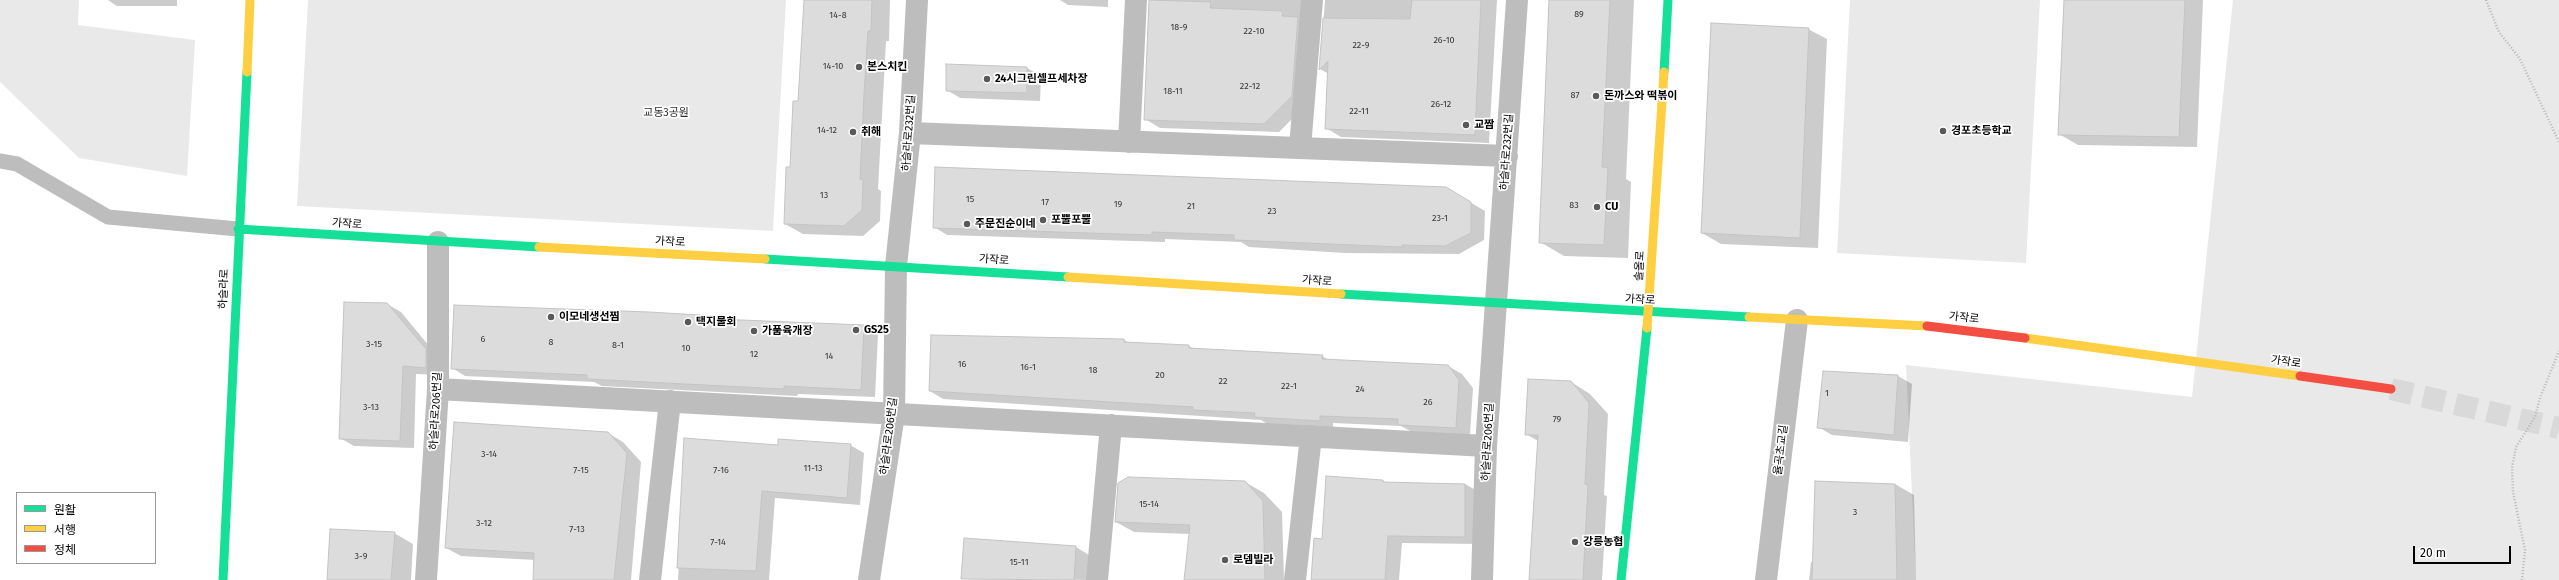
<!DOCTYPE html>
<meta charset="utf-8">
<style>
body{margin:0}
#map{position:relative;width:2559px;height:580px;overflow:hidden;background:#fff;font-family:"Fira Sans","Noto Sans KR",sans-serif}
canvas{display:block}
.legend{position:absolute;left:16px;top:492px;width:140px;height:72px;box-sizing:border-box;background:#fff;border:1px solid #999;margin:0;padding:5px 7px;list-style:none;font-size:12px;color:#000}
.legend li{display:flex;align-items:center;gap:8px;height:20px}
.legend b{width:20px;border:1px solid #999}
.scale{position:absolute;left:2413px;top:546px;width:98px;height:18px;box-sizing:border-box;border:2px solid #000;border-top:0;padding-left:5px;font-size:12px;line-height:14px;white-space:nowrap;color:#000;-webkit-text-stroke:3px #fff;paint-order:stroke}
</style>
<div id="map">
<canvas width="2559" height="580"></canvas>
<ul class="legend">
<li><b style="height:5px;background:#16e098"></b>원활</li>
<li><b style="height:5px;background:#ffcf43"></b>서행</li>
<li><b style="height:5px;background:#f24e42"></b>정체</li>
</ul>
<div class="scale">20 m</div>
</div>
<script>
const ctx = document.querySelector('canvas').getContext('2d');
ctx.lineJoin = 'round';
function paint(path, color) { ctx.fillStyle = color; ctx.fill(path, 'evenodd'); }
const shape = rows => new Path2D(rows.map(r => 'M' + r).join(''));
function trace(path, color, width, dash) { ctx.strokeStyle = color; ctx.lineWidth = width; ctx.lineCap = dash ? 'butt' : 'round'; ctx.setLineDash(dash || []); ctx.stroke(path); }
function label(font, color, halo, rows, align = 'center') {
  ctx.font = font + ' "Fira Sans","Noto Sans KR",sans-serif'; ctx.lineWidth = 3.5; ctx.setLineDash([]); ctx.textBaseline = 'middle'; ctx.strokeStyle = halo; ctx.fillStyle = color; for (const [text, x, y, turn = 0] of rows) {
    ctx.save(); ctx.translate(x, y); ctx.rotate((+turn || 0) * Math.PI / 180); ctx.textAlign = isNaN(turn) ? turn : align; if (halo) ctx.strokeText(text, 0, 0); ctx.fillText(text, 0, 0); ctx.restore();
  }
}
paint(shape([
 [0,0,79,0,78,25,195,40,187,176,79,158,0,82],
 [308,0,786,0,773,231,297,206],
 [1850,0,2040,0,2026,263,1837,253],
 [2233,0,2559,0,2559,580,1916,580,1906,365,2192,397]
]), '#e9e9e9');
paint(shape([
 [108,0,177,0,177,6,117,6],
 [806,0,890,0,889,41,886,41,878,189,881,191,880,221,863,236,803,234,785,224,799,102],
 [1060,0,1108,0,1108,7,1068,5],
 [1149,0,1319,0,1306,105,1279,132,1160,128,1145,119],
 [1325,0,1497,0,1489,143,1341,137,1326,128,1329,74,1320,69],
 [1549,0,1634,0,1626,179,1631,182,1628,258,1564,256,1540,242],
 [2065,0,2203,0,2197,147,2078,145,2059,134],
 [1808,29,1827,39,1818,248,1721,244,1702,233],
 [947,65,1027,68,1041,76,1040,101,960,98,947,90],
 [1446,188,1485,211,1484,240,1459,254,1345,253,1249,247,1241,242,1165,239,1165,242,947,235,934,227],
 [387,304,401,312,439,358,439,375,416,374,414,448,354,446,340,438],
 [717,317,721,320,864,326,878,334,875,397,798,394,797,396,602,386,594,382,465,376,452,368],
 [932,336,1124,340,1129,343,1189,346,1196,350,1322,356,1329,360,1448,366,1462,374,1473,388,1470,435,1412,432,1401,426,1333,423,1333,428,1269,425,1261,420,943,399,930,391],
 [1898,376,1912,384,1908,442,1832,435,1818,427],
 [1571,382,1590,394,1608,414,1604,495,1607,496,1602,580,1531,580,1538,441,1526,434],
 [608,433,623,442,641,462,631,580,534,580,535,560,461,556,446,548],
 [685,439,779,446,850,445,864,453,860,505,775,498,769,580,678,580],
 [1383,481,1387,483,1465,484,1479,492,1478,544,1402,543,1399,580,1312,580,1323,540],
 [1245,482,1264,493,1282,512,1284,580,1185,580,1190,534,1134,532,1116,522],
 [1895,484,1914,495,1916,580,1809,580,1811,562,1814,562],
 [394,533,413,544,411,580,328,580],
 [1076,547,1089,555,1088,580,962,578]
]), '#0003');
const building = shape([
 [804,0,872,0,871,31,868,31,864,94,860,179,863,180,862,210,844,226,784,224,786,167,790,167,793,101,798,101,804,0],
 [1149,0,1211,2,1210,8,1283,11,1282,16,1298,17,1292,96,1264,124,1144,120,1149,0],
 [1412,0,1481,0,1475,135,1325,129,1328,61,1319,70,1323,18,1410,19,1412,0],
 [1549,0,1610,0,1602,167,1608,168,1604,245,1539,243,1549,0],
 [2064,0,2185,0,2179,137,2058,135,2064,0],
 [1711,23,1809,28,1800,238,1701,233,1711,23],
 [946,64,1027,67,1027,93,946,91,946,64],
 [935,167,1446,187,1471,202,1471,233,1445,246,1402,245,1402,247,1234,240,1234,235,1152,232,1152,235,933,228,935,167],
 [344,302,387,303,426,349,426,368,403,366,400,441,339,439,344,302],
 [454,305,649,312,717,316,717,319,864,325,861,390,784,386,784,389,587,379,587,375,451,369,454,305],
 [931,335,1124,339,1124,342,1189,345,1189,348,1323,355,1322,359,1448,365,1459,380,1456,428,1398,425,1398,419,1320,416,1320,421,1254,417,1255,413,1193,410,1193,407,929,391,931,335],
 [1823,371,1898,375,1894,435,1817,428,1823,371],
 [1528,379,1571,381,1589,403,1585,484,1588,485,1583,580,1529,580,1538,435,1525,435,1528,379],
 [454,422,608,432,627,453,614,580,533,580,534,553,445,548,454,422],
 [684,438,778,445,778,439,851,444,847,498,762,491,756,571,677,568,684,438],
 [1326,476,1383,480,1383,482,1465,484,1465,537,1388,536,1385,580,1311,580,1314,538,1322,539,1326,476],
 [1128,477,1245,481,1263,501,1265,580,1184,580,1190,525,1115,522,1118,483,1128,477],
 [1815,481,1895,484,1897,580,1812,580,1815,481],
 [330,529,395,532,391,580,327,580,330,529],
 [964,538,1076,546,1074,580,961,579,964,538]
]);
paint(building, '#dcdcdc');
trace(building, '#c4c4c4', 1);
trace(shape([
 [2391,389,2559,428]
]), '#d9d9d9', 22, [22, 11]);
trace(shape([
 [2486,0,2499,32,2520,59,2559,142],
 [2522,580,2525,550,2513,492,2512,468,2516,447,2535,417,2540,398,2559,351]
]), '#b8b8b8', 2.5, [1, 2]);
trace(shape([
 [0,161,17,164,108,217,238,229]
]), '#bdbdbd', 15);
trace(shape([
 [910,133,1507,156],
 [1129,142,1136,0],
 [1300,148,1312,0],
 [438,389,1486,446],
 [426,580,438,389,438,242],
 [650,580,670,401],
 [869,580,894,414,896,266,910,133,917,0],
 [1097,580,1111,425],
 [1295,580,1311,436],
 [1482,580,1486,446,1517,0],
 [1766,580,1797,320]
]), '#bdbdbd', 22);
trace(shape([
 [1664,72,1668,0],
 [238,229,539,247],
 [765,259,1068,277],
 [1341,294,1749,317],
 [223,580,247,72],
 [1621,580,1647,328]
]), '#16e098', 9);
trace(shape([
 [247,72,250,0],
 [539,247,765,259],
 [1068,277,1341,294],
 [1749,317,1927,326],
 [1647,328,1664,72],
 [2025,338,2300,376]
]), '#ffcf43', 9);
trace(shape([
 [1927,326,2025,338],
 [2300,376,2391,389]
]), '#f24e42', 9);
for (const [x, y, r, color] of [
 [859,67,4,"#595959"],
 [987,79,4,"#595959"],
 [1596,96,4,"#595959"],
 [1466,125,4,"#595959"],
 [1943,131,4,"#595959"],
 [853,132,4,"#595959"],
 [1597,207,4,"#595959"],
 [1043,220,4,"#595959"],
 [967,224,4,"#595959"],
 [551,317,4,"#595959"],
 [688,322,4,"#595959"],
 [856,330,4,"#595959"],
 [754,331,4,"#595959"],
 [1575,542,4,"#595959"],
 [1225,560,4,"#595959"]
]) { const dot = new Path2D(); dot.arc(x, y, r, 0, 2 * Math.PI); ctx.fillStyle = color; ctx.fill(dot); trace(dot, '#fff', 1.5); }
label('9px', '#373737', null, [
 ["89",1579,14],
 ["14-8",838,15],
 ["18-9",1179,27],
 ["22-10",1254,31],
 ["26-10",1444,40],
 ["22-9",1361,45],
 ["14-10",833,66],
 ["22-12",1250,86],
 ["18-11",1173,91],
 ["87",1575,95],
 ["26-12",1441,104],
 ["22-11",1359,111],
 ["14-12",827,130],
 ["13",824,195],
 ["15",970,199],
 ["17",1045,202],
 ["19",1118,204],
 ["83",1574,205],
 ["21",1191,206],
 ["23",1272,211],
 ["23-1",1440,218],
 ["6",483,339],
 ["8",551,342],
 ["3-15",374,344],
 ["8-1",618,345],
 ["10",686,348],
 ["12",754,354],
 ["14",829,356],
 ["16",962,364],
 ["16-1",1028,367],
 ["18",1093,370],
 ["20",1160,375],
 ["22",1223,381],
 ["22-1",1289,386],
 ["24",1360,389],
 ["1",1827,393],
 ["26",1428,402],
 ["3-13",371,407],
 ["79",1557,419],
 ["3-14",489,454],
 ["11-13",813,468],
 ["7-15",581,470],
 ["7-16",721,470],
 ["15-14",1149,504],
 ["3",1855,512],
 ["3-12",484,523],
 ["7-13",577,529],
 ["7-14",718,542],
 ["3-9",361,556],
 ["15-11",1019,562]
]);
label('bold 11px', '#000', '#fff', [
 ["본스치킨",867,67],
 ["24시그린셀프세차장",995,79],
 ["돈까스와 떡볶이",1604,96],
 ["교짬",1474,125],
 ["경포초등학교",1951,131],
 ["취해",861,132],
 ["CU",1605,207],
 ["포뿔포뿔",1051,220],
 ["주문진순이네",975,224],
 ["이모네생선찜",559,317],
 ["택지물회",696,322],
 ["GS25",864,330],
 ["가품육개장",762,331],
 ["강릉농협",1583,542],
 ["로뎀빌라",1233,560]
], 'left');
label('11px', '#2e2e2e', '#fff', [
 ["교동3공원",666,113]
]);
label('11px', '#000', '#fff', [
 ["하슬라로232번길",909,133,-86],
 ["하슬라로232번길",1507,152,-86],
 ["가작로",347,224,4],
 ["가작로",670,242,3],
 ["가작로",994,260,4],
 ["솔올로",1640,266,-87],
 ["가작로",1317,281,4],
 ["하슬라로",224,289,-88],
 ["가작로",1640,300,3],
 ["가작로",1964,318,6],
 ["가작로",2286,362,8],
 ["하슬라로206번길",436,411,-87],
 ["하슬라로206번길",889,436,-83],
 ["하슬라로206번길",1488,442,-87],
 ["율곡초교길",1781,450,-83]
]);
</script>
